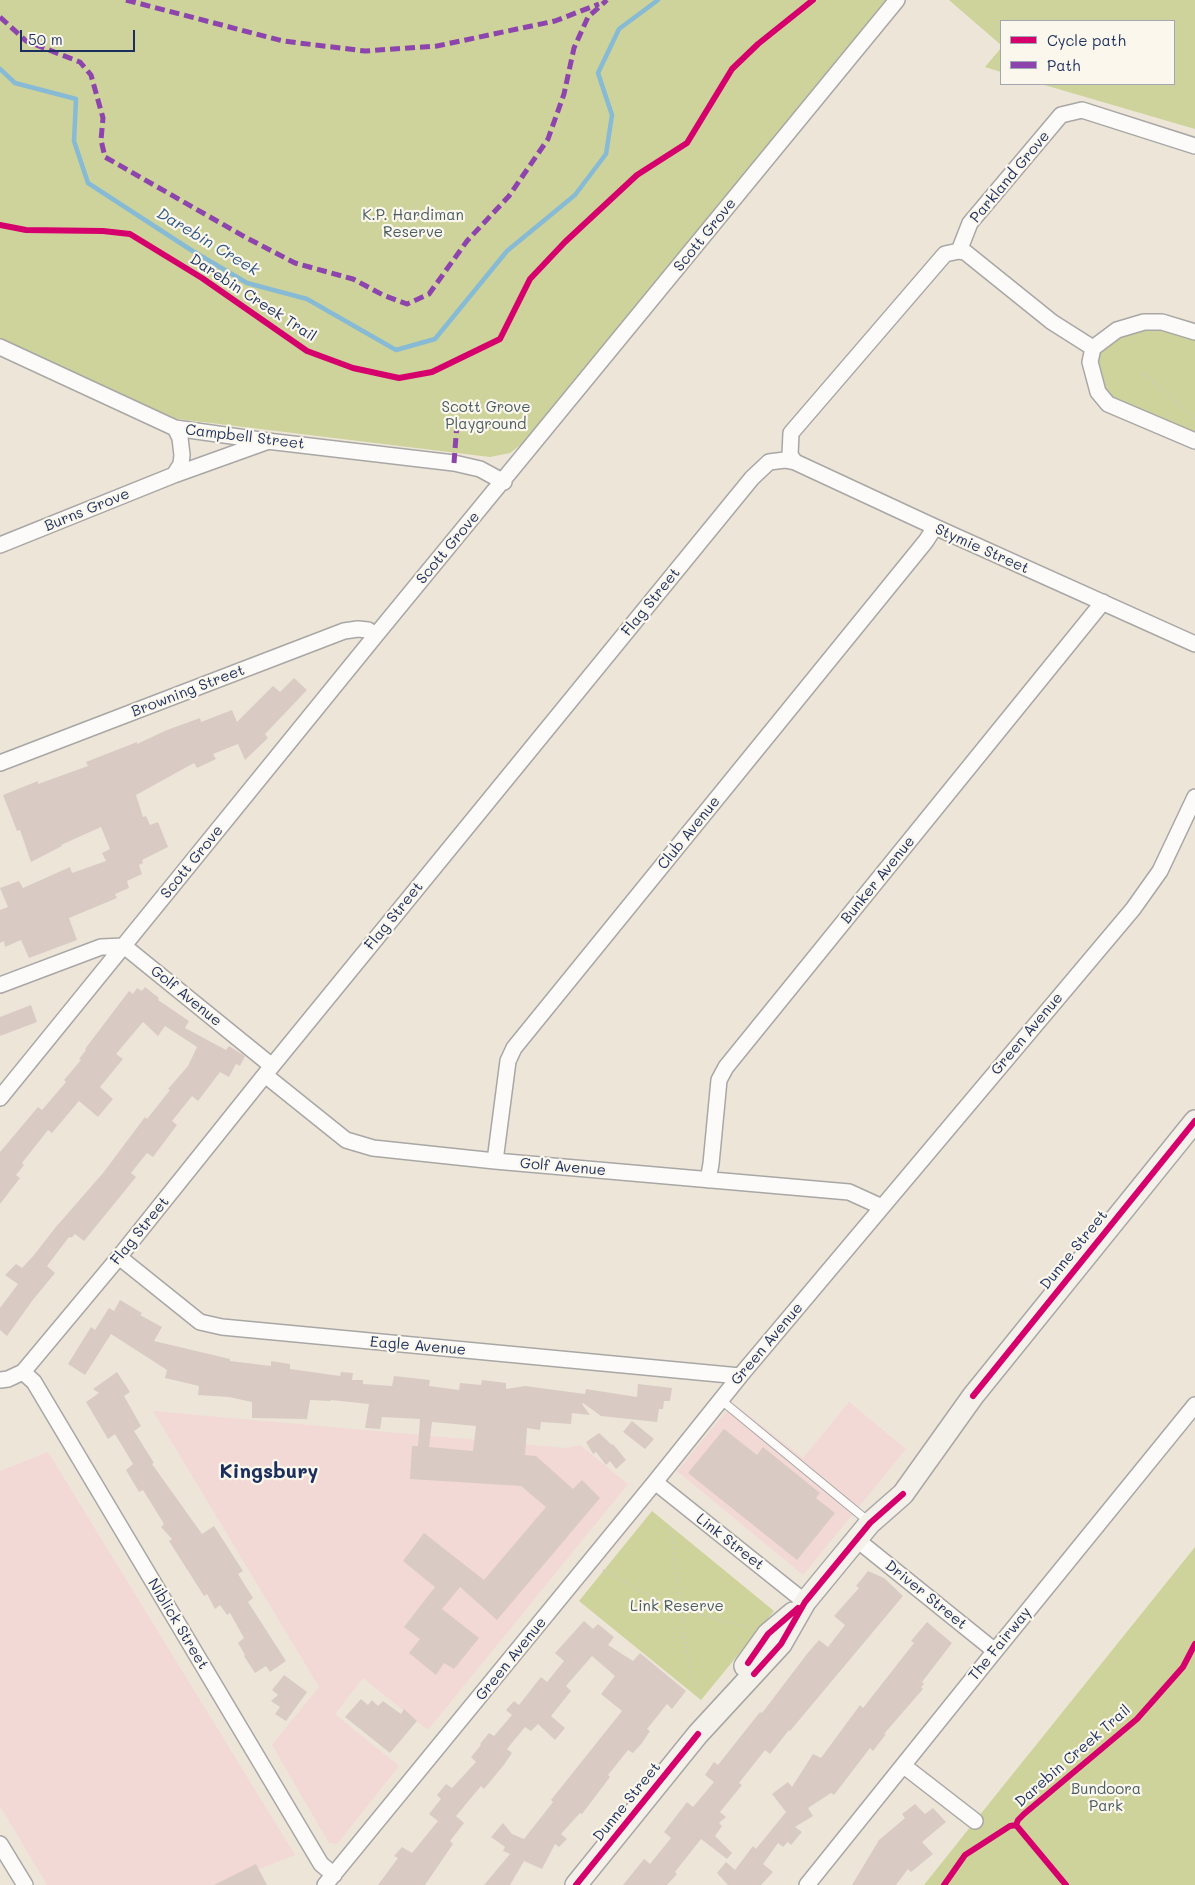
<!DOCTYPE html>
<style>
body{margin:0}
#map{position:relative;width:1195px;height:1885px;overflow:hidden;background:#ede5d8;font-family:Mali,sans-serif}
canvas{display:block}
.legend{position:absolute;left:1000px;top:20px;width:175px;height:65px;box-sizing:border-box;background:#fbf7ec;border:1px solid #a1a7b3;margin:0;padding:6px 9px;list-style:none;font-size:15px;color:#1b2f5e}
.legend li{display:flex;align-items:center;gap:10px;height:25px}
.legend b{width:25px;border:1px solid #a1a7b3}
.scale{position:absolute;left:20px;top:30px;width:115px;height:22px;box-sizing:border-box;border:2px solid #1b2f5e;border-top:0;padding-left:6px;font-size:15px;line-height:18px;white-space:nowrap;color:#1b2f5e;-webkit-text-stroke:4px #fbf7ec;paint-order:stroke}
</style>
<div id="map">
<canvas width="1195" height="1885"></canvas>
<ul class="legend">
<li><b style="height:6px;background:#d6006c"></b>Cycle path</li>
<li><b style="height:6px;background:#8e44ad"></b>Path</li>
</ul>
<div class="scale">50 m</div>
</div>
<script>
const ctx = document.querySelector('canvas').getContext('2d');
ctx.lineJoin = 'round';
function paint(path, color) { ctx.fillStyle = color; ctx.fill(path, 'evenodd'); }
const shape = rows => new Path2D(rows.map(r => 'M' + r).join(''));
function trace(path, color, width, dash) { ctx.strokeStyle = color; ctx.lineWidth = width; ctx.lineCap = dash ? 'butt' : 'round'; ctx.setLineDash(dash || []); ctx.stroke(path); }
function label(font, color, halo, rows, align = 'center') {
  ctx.font = font + ' Mali,sans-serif'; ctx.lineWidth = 4.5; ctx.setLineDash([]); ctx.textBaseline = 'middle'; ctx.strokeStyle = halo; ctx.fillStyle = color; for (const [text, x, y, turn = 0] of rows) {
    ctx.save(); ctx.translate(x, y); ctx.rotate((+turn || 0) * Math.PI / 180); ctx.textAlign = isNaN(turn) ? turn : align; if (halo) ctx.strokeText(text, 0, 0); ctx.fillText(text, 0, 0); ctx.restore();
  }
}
paint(shape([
 [849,1402,906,1449,803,1575,677,1471,733,1403,803,1458],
 [153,1411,566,1448,580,1445,628,1484,428,1730,363,1678,335,1714,399,1766,337,1844,329,1843,272,1745,319,1687],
 [48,1452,295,1855,219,1885,47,1885,0,1806,0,1471]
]), '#f2d9d6');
paint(shape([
 [0,0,886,0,523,443,510,453,490,457,170,418,0,338],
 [949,0,1195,0,1195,129,1041,84,1174,84,1174,21,1001,21,1001,45],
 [1001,48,1001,72,985,67],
 [1161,325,1195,336,1195,434,1113,398,1097,377,1096,352,1118,336],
 [652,1511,774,1611,701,1700,579,1601],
 [1195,1547,1195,1885,924,1885,975,1821]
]), '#cdd39a');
trace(shape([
 [0,69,15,83,76,99,74,141,88,183,191,250,247,283,307,299,396,350,435,339,507,251,575,195,606,154,612,115,598,73,619,29,658,0]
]), '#87bad5', 4.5);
paint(shape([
 [294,678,307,690,265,734,268,738,245,760,238,744,213,754,216,759,197,768,194,763,136,795,143,817,146,816,150,825,158,822,168,847,142,860,143,863,139,865,142,874,127,881,129,888,115,894,117,898,69,918,77,940,29,958,21,940,5,947,4,941,0,943,0,910,8,907,0,888,19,881,23,888,70,867,72,873,106,861,102,853,110,849,101,827,61,845,62,846,31,862,20,830,17,831,3,795,38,781,38,784,88,766,86,762,137,742,137,744,167,730,200,718,201,722,232,710,237,722,273,686,280,692],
 [145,987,159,998,158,1000,189,1021,185,1028,226,1050,229,1046,245,1056,240,1066,236,1064,229,1077,220,1072,198,1101,192,1096,172,1121,177,1125,153,1157,147,1153,131,1173,136,1177,84,1241,75,1234,71,1238,69,1237,47,1266,55,1273,32,1301,7,1336,0,1330,0,1308,18,1284,5,1275,16,1264,22,1268,34,1255,55,1228,103,1173,145,1117,147,1119,170,1090,168,1089,188,1066,197,1047,165,1026,158,1036,143,1022,116,1054,123,1059,100,1087,113,1099,98,1117,79,1101,52,1133,48,1130,22,1163,24,1165,16,1175,20,1178,0,1204,0,1152,38,1107,42,1110,66,1082,64,1080,81,1060,79,1059,86,1050,85,1049,129,991,133,994,137,988,142,991],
 [31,1005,37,1022,0,1036,0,1017],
 [120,1300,142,1313,140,1315,162,1327,154,1341,230,1359,230,1361,271,1366,271,1361,290,1364,290,1369,340,1376,341,1372,353,1373,352,1380,363,1380,363,1384,392,1386,394,1376,430,1380,429,1386,459,1390,460,1383,481,1385,482,1380,506,1383,506,1389,525,1386,585,1394,586,1389,637,1397,638,1384,672,1388,670,1401,664,1401,663,1409,659,1409,657,1422,601,1416,583,1403,582,1404,590,1415,572,1413,571,1424,541,1422,540,1430,527,1428,525,1455,536,1456,573,1489,582,1480,600,1498,497,1620,460,1587,442,1609,479,1638,454,1669,444,1663,436,1675,409,1653,420,1639,404,1627,435,1587,403,1561,424,1533,484,1580,546,1507,521,1486,410,1479,412,1446,418,1446,420,1419,382,1417,380,1429,365,1428,369,1404,331,1400,331,1401,310,1400,307,1419,252,1418,252,1402,229,1397,198,1395,199,1386,165,1378,167,1370,111,1334,85,1375,68,1364,91,1327,95,1330,109,1308,114,1311],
 [432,1422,476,1426,473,1451,429,1447],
 [117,1372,130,1392,124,1396,141,1426,134,1431,154,1463,152,1464,202,1534,214,1526,243,1571,238,1574,253,1598,248,1602,286,1661,270,1672,266,1666,255,1673,244,1656,245,1655,238,1643,244,1638,230,1613,227,1615,220,1605,215,1609,207,1594,204,1596,169,1541,172,1539,161,1527,164,1524,143,1490,139,1492,126,1470,133,1464,115,1434,108,1439,86,1402,99,1393,93,1389],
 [632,1421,654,1439,645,1449,623,1432],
 [724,1429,757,1455,763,1447,820,1493,816,1498,835,1513,797,1560,688,1473],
 [599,1433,612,1445,613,1444,626,1460,616,1469,610,1461,606,1465,596,1452,593,1454,586,1442],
 [868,1571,884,1578,903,1596,790,1731,789,1730,770,1754,765,1750,739,1783,742,1785,720,1812,726,1817,719,1823,722,1826,715,1836,732,1853,727,1859,701,1839,675,1872,677,1874,667,1885,623,1885,644,1859,650,1864,671,1838,664,1832,687,1802,693,1807,714,1782,705,1775,714,1762,718,1765,760,1712,762,1713,807,1654,819,1640,828,1647,845,1625,834,1616,859,1588,856,1586],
 [584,1621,593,1629,598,1624,614,1637,608,1645,633,1661,640,1653,686,1691,672,1709,667,1704,647,1729,650,1731,642,1743,633,1753,628,1750,608,1775,610,1777,582,1814,580,1813,561,1834,567,1839,559,1847,555,1844,542,1869,524,1861,510,1885,484,1885,510,1854,503,1851,505,1847,491,1837,503,1823,512,1834,524,1839,553,1802,551,1800,622,1711,601,1694,615,1676,592,1656,566,1686,571,1691,551,1716,565,1728,555,1740,538,1724,531,1731,525,1727,507,1749,512,1753,503,1766,484,1789,481,1786,456,1816,464,1823,450,1841,453,1844,425,1885,378,1885,398,1858,394,1856,402,1847,412,1853,438,1821,429,1814,441,1799,437,1795,446,1784,452,1788,476,1762,471,1757,481,1745,480,1744,489,1733,494,1736,512,1715,506,1710,514,1701,519,1705,541,1677,547,1682,564,1661,555,1653],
 [927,1622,952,1643,922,1682,924,1684,921,1687,923,1689,884,1734,886,1734,873,1751,870,1748,834,1795,831,1793,808,1808,813,1816,795,1827,802,1832,791,1845,788,1842,783,1847,778,1843,763,1864,773,1872,761,1885,728,1885,717,1873,726,1862,735,1870,753,1846,756,1849,786,1812,772,1794,788,1782,792,1787,813,1754,821,1758,860,1705,863,1708,914,1643,911,1641],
 [284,1675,307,1692,286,1721,275,1714,280,1707,271,1701,278,1695,272,1690],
 [361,1699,368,1705,372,1700,378,1706,383,1701,401,1714,404,1709,417,1721,390,1753,345,1717],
 [915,1804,925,1814,933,1808,946,1822,922,1842,933,1854,911,1872,908,1869,896,1885,852,1885,879,1840,905,1818,902,1814],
 [256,1864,267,1885,214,1885]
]), '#d9cbc4');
const service = shape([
 [721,1400,868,1521]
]);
const minor = shape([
 [959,251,970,223,1061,115,1082,110,1195,146],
 [1195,332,1162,322,1144,322,1117,330,1093,348,1090,362,1098,392,1108,404,1195,441],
 [0,347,175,428,267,441,454,463,480,469,504,482],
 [795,462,790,455,791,433,945,254,959,251,965,252,1052,322,1093,348],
 [174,475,181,464,182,455,180,438,175,428],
 [0,545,174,475,266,442],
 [0,763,344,631,358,629,368,630,376,635],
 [0,985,101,947,124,946,272,1066],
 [265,1075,346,1140,373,1148,495,1161,849,1192,882,1207],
 [0,1098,376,635,897,0],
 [495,1161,508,1061,514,1048,926,541,935,527],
 [708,1180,711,1164,719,1080,726,1067,1103,602],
 [119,1257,200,1322,222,1327,740,1376],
 [23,1372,34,1382,321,1864,334,1875],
 [0,1380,8,1379,23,1372,119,1257,272,1066,752,478,769,462,785,460,795,462,935,527,1195,644],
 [655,1482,805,1602],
 [856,1539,995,1651],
 [904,1766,975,1821],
 [0,1844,25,1885],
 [325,1885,655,1482,740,1376,1133,909,1160,871,1195,797],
 [807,1885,995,1651,1195,1405]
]);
const secondary = shape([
 [745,1666,768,1634,793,1613],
 [576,1885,698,1734,781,1644,805,1602,870,1523,903,1494,973,1396,1195,1121]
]);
trace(service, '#a9a7a5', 10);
trace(minor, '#a9a7a5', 18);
trace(secondary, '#a9a7a5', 24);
trace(shape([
 [1145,375,1195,418],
 [671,1528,684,1639,691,1671,701,1700],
 [603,1570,636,1589,663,1602,723,1621,750,1627]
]), '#cdcccd', 2.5, [1, 4]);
trace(service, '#fcfbf9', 8);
trace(minor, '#fcfbf9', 15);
trace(secondary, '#f4f1eb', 21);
trace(shape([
 [126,0,283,41,365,51,437,46,555,21,599,4],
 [0,17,26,41,80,62,91,75,103,118,101,140,105,157,245,237,295,263,353,279,383,295,407,304,429,294,467,241,509,196,548,139,564,94,574,48,588,17,607,0],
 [454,463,457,423]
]), '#8e44ad', 5, [10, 5]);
trace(shape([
 [0,225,26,230,103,231,130,234,202,278,307,351,353,368,399,378,432,372,500,339,530,279,565,242,637,175,687,143,732,69,758,44,813,0],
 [973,1396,1195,1121],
 [748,1663,768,1634,798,1608],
 [754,1674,781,1644,805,1602,870,1523,903,1494],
 [1016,1825,1018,1820,1024,1814,1137,1719,1183,1667,1195,1644],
 [1016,1825,1066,1885],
 [576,1885,698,1734],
 [944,1885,965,1855,1010,1826,1016,1825]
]), '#d6006c', 6);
label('15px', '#1b2f5e', '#fbf7ec', [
 ["Parkland Grove",1010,177,-50],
 ["Scott Grove",705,235,-51],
 ["Darebin Creek Trail",253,298,33],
 ["Campbell Street",245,437,7],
 ["Burns Grove",87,510,-22],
 ["Scott Grove",448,548,-50],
 ["Stymie Street",982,549,24],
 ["Flag Street",651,602,-51],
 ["Browning Street",188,691,-21],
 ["Club Avenue",689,833,-51],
 ["Scott Grove",192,862,-51],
 ["Bunker Avenue",878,880,-51],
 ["Flag Street",394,916,-51],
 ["Golf Avenue",186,996,39],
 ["Green Avenue",1027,1034,-50],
 ["Golf Avenue",563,1167,5],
 ["Flag Street",140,1231,-51],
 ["Dunne Street",1074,1250,-51],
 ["Green Avenue",767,1344,-50],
 ["Eagle Avenue",418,1346,5],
 ["Link Street",730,1542,38],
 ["Driver Street",926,1595,39],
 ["Niblick Street",178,1624,59],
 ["The Fairway",1000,1644,-51],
 ["Green Avenue",511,1659,-51],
 ["Darebin Creek Trail",1073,1756,-41],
 ["Dunne Street",627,1802,-51]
]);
label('15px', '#485c61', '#fbf7ec', [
 ["K.P. Hardiman",413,215],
 ["Reserve",413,232],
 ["Scott Grove",486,407],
 ["Playground",486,424],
 ["Link Reserve",677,1606],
 ["Bundoora",1106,1789],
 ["Park",1106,1806]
]);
label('italic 16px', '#315987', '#fbf7ec', [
 ["Darebin Creek",208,242,31]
]);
label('bold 20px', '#1b2f5e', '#fbf7ec', [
 ["Kingsbury",269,1472]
]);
</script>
